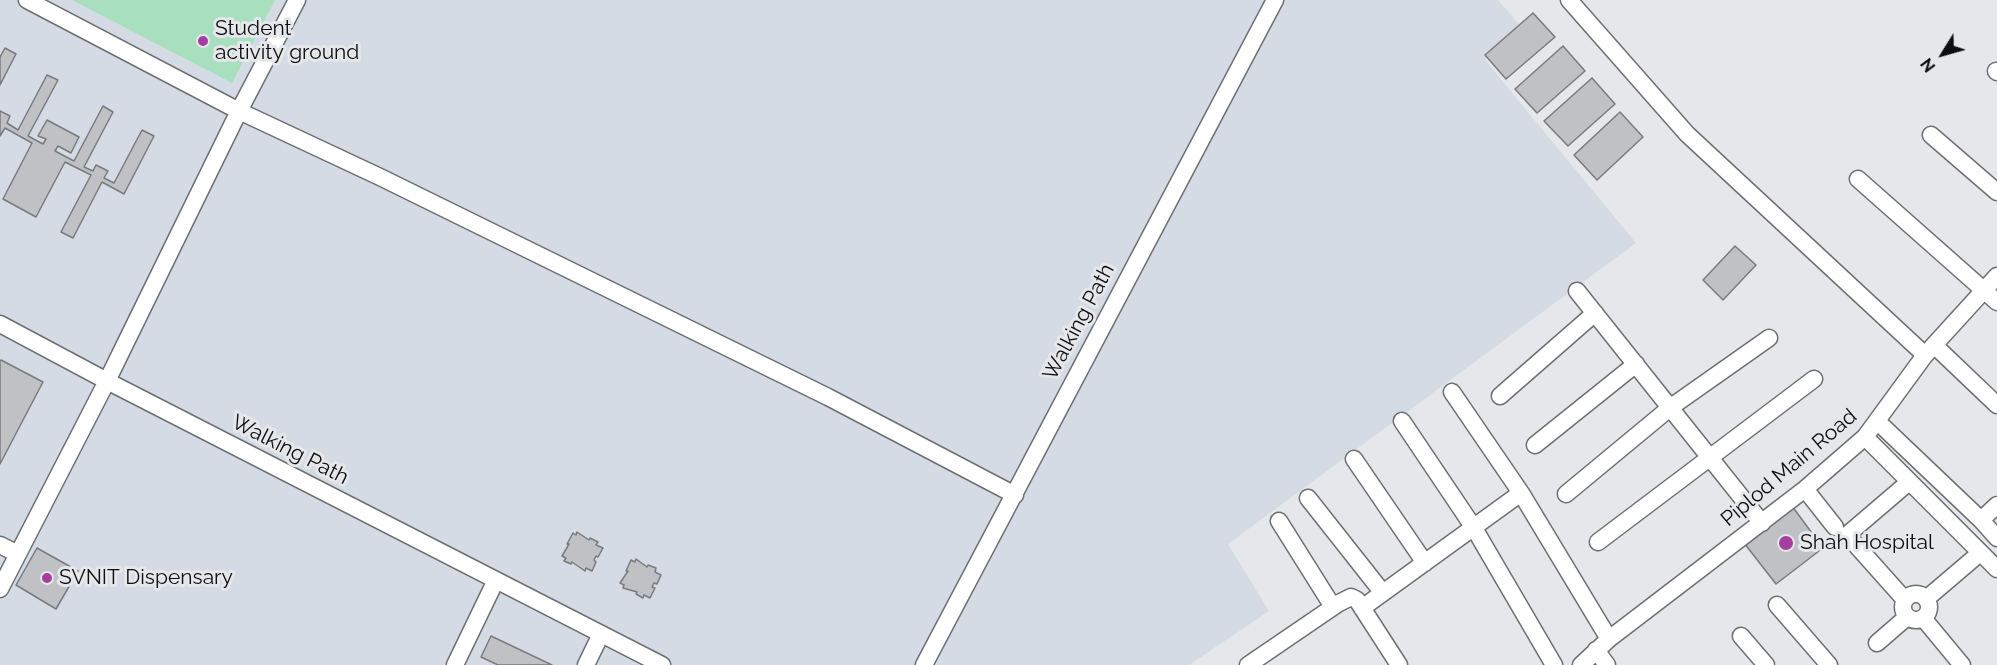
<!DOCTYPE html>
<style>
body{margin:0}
#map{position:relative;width:1997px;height:665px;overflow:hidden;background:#e5e7ea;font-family:Raleway,sans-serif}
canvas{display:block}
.north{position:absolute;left:1913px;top:24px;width:60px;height:60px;-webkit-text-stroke:4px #e5e7ea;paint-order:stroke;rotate:233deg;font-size:16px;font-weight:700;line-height:24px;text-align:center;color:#0d0e0f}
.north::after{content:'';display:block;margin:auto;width:21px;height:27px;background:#0d0e0f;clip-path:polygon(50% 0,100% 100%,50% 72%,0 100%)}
</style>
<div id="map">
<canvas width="1997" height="665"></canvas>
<div class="north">N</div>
</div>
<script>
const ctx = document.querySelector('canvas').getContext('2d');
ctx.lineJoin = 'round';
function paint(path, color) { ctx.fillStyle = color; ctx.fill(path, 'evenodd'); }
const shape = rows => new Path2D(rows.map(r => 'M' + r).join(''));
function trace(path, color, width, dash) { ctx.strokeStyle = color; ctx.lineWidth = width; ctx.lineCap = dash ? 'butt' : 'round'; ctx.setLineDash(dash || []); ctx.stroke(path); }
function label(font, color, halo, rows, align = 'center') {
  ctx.font = font + ' Raleway,sans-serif'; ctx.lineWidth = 6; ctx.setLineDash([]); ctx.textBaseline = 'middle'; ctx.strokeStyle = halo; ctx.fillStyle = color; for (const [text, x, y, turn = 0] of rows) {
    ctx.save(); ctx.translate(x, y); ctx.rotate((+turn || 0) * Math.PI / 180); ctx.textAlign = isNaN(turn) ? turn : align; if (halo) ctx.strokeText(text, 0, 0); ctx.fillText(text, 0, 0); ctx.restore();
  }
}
paint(shape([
 [0,0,1498,0,1519,24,1485,60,1636,243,1228,544,1269,611,1189,665,0,665]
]), '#d4dbe4');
paint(shape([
 [72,0,275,0,232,83]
]), '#a8dfbf');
const building = shape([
 [1533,13,1555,37,1506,79,1485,55,1533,13],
 [1563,46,1585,71,1537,113,1515,89,1563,46],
 [5,48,16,54,0,85,0,57,5,48],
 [47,75,58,80,28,136,43,144,46,139,38,136,47,120,79,137,71,153,58,146,55,151,74,161,103,106,113,112,84,167,93,171,96,165,108,171,104,178,114,183,142,130,154,136,124,194,102,182,73,238,61,232,91,175,65,162,36,217,3,199,32,143,5,128,0,136,0,111,10,116,7,123,18,130,47,75],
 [1592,78,1615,104,1568,146,1544,121,1592,78],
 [1620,112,1643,137,1597,180,1574,155,1620,112],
 [1735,246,1756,265,1723,300,1703,280,1735,246],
 [1,360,43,382,0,464,0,361,1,360],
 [1792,506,1823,548,1776,584,1744,543,1792,506],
 [577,532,589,540,590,538,598,542,596,545,603,548,598,557,596,556,594,560,596,562,592,571,586,568,585,571,572,562,571,564,564,561,566,558,562,556,569,544,567,544,573,533,576,535,577,532],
 [37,548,78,571,56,609,16,585,37,548],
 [636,559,647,567,648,565,656,568,655,572,661,575,657,584,654,583,652,587,655,588,650,598,644,595,643,598,636,594,637,592,623,588,624,585,620,583,628,571,626,571,631,560,635,562,636,559],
 [491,636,552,665,498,665,481,657,491,636]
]);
paint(building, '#bfc1c4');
trace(building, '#797b7e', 1.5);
const minor = shape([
 [27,0,239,111,380,177,828,397,1015,495],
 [1569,0,1687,134,1925,355],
 [1996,71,1997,72],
 [1931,135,1997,192],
 [1858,179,1997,302],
 [1577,291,1762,523],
 [0,324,107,381,239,111,297,0],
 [1934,345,1997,405],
 [1452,392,1521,493,1609,639],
 [1500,396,1595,313],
 [1402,421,1474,528,1554,665],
 [1878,422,1981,520,1997,538],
 [1865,437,1997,569],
 [1535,445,1636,364],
 [1354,459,1425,563],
 [1805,489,1835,527],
 [1566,494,1671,407,1769,338],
 [1308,498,1383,593],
 [1981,520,1997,505],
 [1279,521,1333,607],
 [1598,542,1814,379],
 [0,545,18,554],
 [0,589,107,381,662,665],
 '1903 607a13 13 0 1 1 26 0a13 13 0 1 1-26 0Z',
 [1926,599,1980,553],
 [1905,600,1847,535,1909,482],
 [1777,605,1829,665],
 [1362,608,1521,493],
 [1923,618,1962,665],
 [1741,636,1766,665],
 [1877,643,1907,617],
 [1596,650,1607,665],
 [455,665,496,580],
 [586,665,601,634],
 [924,665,1275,0],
 [1248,665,1339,603,1351,597,1357,600,1399,665],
 [1581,665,1609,639,1805,489,1865,437,1925,355,1997,276]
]);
trace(minor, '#6d6f71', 19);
trace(minor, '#fff', 16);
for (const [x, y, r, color] of [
 [203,41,6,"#a53ea1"],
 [1786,543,8,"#a53ea1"],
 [47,578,6,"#a53ea1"]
]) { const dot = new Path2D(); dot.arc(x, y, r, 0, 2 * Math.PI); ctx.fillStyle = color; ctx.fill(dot); trace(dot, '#e5e7ea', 2); }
label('21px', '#0d0e0f', '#e5e7ea', [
 ["Student",215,29],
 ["activity ground",215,53],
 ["Shah Hospital",1800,543],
 ["SVNIT Dispensary",59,578]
], 'left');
label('21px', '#0d0e0f', '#e5e7ea', [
 ["Walking Path",1079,322,-62],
 ["Walking Path",290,450,27],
 ["Piplod Main Road",1789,468,-40]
]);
</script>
